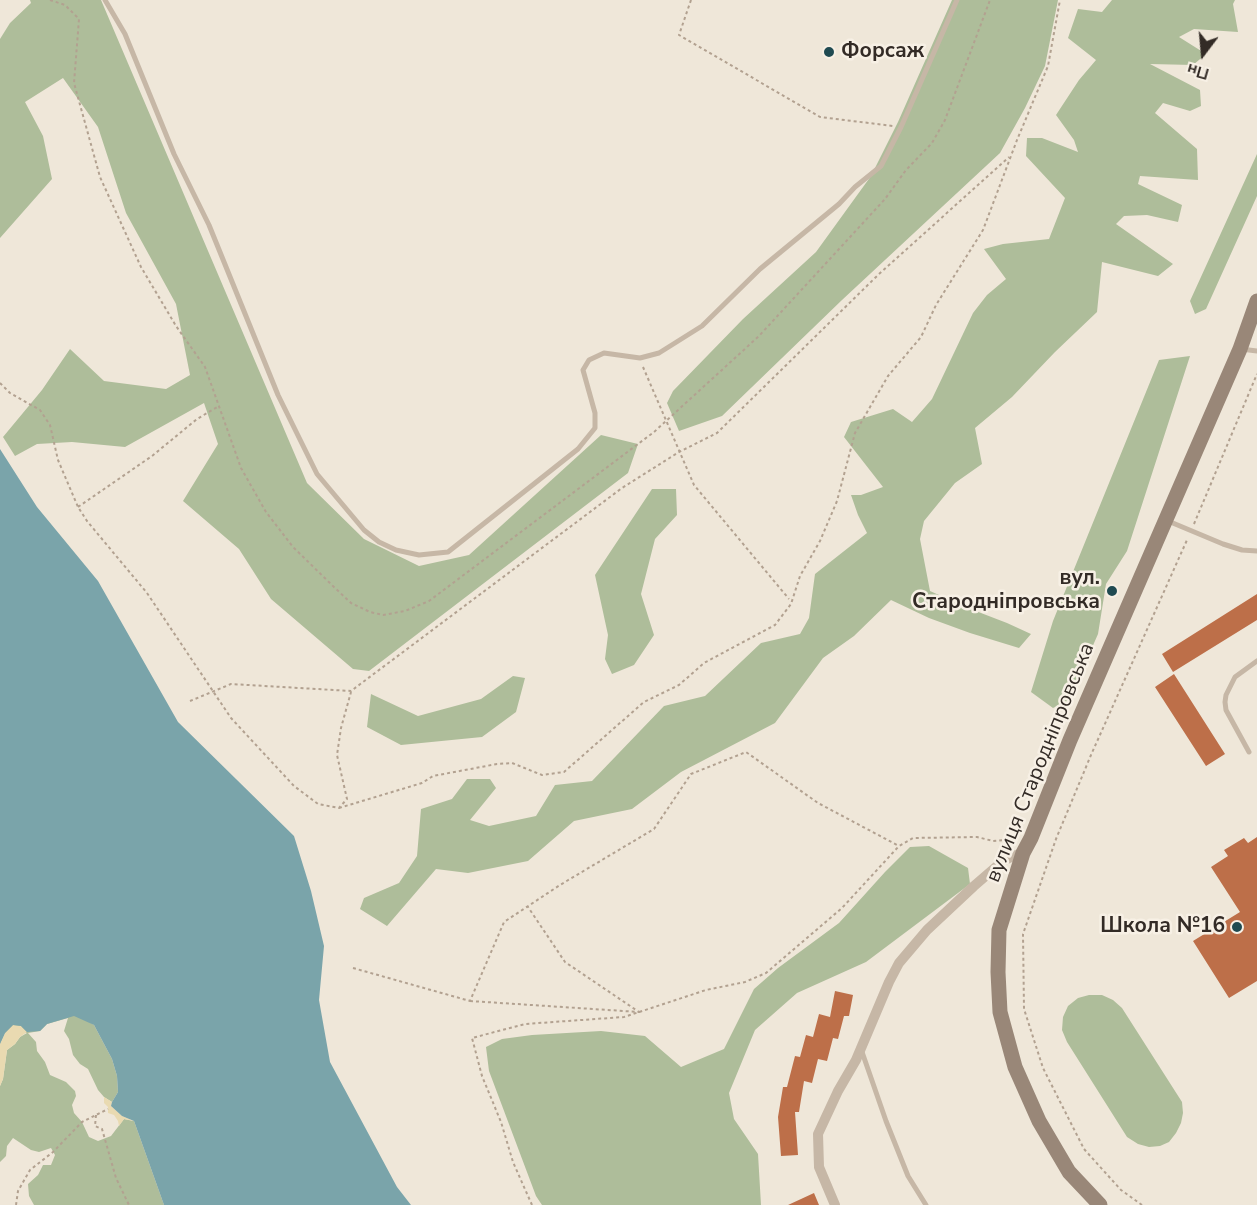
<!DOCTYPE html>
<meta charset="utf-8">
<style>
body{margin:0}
#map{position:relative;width:1257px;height:1205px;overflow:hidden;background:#efe7d9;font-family:"Nunito Sans",sans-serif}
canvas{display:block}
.north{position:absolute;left:1173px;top:24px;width:60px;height:60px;-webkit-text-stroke:4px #f7f0e5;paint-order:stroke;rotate:196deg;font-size:16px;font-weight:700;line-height:24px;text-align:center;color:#332b26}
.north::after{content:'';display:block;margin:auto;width:21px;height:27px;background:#332b26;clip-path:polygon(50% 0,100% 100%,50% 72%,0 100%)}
</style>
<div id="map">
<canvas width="1257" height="1205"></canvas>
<div class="north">Пн</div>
</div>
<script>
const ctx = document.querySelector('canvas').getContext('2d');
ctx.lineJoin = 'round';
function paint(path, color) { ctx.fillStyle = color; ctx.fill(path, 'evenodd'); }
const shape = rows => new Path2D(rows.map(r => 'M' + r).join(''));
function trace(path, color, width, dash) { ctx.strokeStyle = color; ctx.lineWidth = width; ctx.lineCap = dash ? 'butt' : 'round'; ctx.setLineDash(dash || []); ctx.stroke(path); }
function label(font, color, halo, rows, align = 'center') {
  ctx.font = font + ' "Nunito Sans",sans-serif'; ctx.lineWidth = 5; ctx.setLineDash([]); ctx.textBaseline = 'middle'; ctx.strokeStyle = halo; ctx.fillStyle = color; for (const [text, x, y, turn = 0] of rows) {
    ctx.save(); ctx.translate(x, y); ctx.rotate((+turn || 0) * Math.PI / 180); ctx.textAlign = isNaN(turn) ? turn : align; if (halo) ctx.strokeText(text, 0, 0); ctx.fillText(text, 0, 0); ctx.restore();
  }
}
paint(shape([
 [30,0,101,0,307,483,364,539,419,566,469,555,601,435,638,444,628,473,369,671,353,669,271,599,239,549,183,501,218,444,204,403,125,447,72,442,37,444,15,456,3,437,42,390,70,349,104,381,166,389,190,375,176,304,126,213,98,127,63,78,25,102,43,136,52,179,0,238,0,39,10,23,31,3],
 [952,0,1058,0,1045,66,1025,108,1000,153,842,300,722,416,679,431,667,403,673,391,743,319,816,252,871,176,898,122],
 [1112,0,1235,0,1233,4,1238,32,1194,29,1179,37,1206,54,1193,65,1150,64,1200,90,1201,106,1190,111,1163,103,1155,113,1197,149,1198,180,1140,176,1138,184,1182,205,1178,222,1147,215,1124,216,1116,224,1173,264,1158,276,1102,262,1097,312,1055,352,1012,397,975,428,982,464,955,483,924,521,920,539,930,591,968,608,1007,623,1031,634,1019,648,970,633,929,618,891,600,854,636,823,658,775,723,681,772,632,809,574,821,528,861,468,873,436,869,387,926,360,909,364,898,399,883,417,856,421,809,452,799,467,779,490,779,496,788,470,820,489,826,536,816,555,785,592,781,664,706,705,696,761,643,800,634,809,618,815,574,867,533,858,515,851,495,861,495,883,487,844,437,851,422,893,409,912,422,932,399,973,313,987,295,1006,279,984,249,1003,244,1049,239,1065,198,1026,156,1027,138,1042,138,1078,152,1074,140,1056,115,1079,80,1096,60,1068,38,1078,9,1102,12],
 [1257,154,1257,196,1206,309,1195,314,1190,301],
 [1190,356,1127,551,1106,584,1098,634,1069,700,1053,708,1031,692,1053,621,1159,360],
 [652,489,676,489,677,515,655,539,641,594,654,635,634,665,612,674,605,659,608,635,595,575],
 [513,676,525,678,516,712,482,737,401,745,367,727,371,694,418,716,481,699],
 [929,846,968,868,970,884,866,962,797,993,755,1030,729,1093,734,1119,758,1154,761,1205,542,1205,536,1196,489,1071,486,1047,502,1039,532,1035,601,1031,645,1036,681,1067,724,1049,754,989,778,968,839,923,885,872,910,847],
 [4,971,94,1025,112,1059,117,1076,118,1092,112,1102,104,1097,98,1090,88,1069,80,1064,73,1055,69,1039,64,1031,68,1018,47,1024,40,1031,28,1033,36,1042,37,1051,45,1062,50,1075,66,1082,75,1091,76,1096,72,1105,74,1113,82,1122,89,1137,98,1141,111,1136,124,1119,134,1121,164,1205,34,1205,29,1196,28,1184,38,1175,43,1165,51,1165,55,1155,51,1148,39,1152,31,1150,13,1138,7,1146,6,1156,0,1162,0,1086,3,1079,7,1050,15,1044,20,1037,27,1033,5,1033,0,1044,0,999],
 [1089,995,1102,995,1113,1000,1122,1008,1182,1102,1183,1113,1181,1123,1176,1133,1169,1142,1160,1146,1149,1147,1138,1144,1127,1137,1067,1042,1062,1030,1063,1017,1068,1006,1078,998]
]), '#aebd9a');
paint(shape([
 [13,1025,21,1026,27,1032,20,1037,15,1044,7,1050,3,1079,0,1086,0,1044,5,1033],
 [104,1097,112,1102,111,1106,122,1116,134,1121,124,1119,119,1126,118,1121,114,1115,108,1113,108,1107,104,1103]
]), '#e9dab1');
paint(shape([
 [0,449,37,507,98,581,178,722,294,836,311,891,324,946,319,1000,330,1062,397,1187,411,1205,164,1205,134,1121,122,1116,111,1106,112,1102,118,1092,117,1076,112,1059,94,1025,74,1016,47,1024,40,1031,27,1032,21,1026,13,1025,5,1033,0,1044]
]), '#7aa4aa');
paint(shape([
 [1257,594,1257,620,1173,672,1162,654],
 [1174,674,1225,754,1206,766,1155,687],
 [1257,837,1257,981,1229,998,1193,941,1240,912,1211,867,1228,856,1224,850,1244,838,1248,843],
 [835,991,853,995,849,1016,844,1016,838,1039,833,1038,827,1061,818,1059,812,1083,804,1081,799,1112,795,1112,798,1155,781,1156,778,1117,783,1087,787,1087,795,1056,800,1057,806,1035,813,1037,819,1014,830,1017],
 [814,1193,819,1205,788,1205]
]), '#bd6f49');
trace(shape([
 [50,0,65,5,79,19,74,83,100,177,141,267,176,326,205,367,241,468,266,512,293,547,335,588,351,603,370,612,383,615,405,611,429,601,654,432,759,336,885,199,906,170,932,143,945,120,990,0],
 [691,0,679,35,820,117,893,126],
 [643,367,694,485,789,599],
 [0,383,10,393,40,410,50,425,58,460,78,507,87,521,147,593,231,718,294,786,318,804,339,808,347,799,337,755,341,728,351,692],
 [78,507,152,456,197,419,219,406],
 [1194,524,1257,374],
 [190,701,231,684,351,691,622,488,679,452,717,433,878,275,1009,157],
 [339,808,422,783,433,776,497,764,512,763,542,775,564,772,644,702,679,685,704,663,775,625,791,604,800,576,820,541,837,501,855,433,888,376,921,337,936,305,983,230,1017,140,1048,66,1060,0],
 [353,968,470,1001,504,922,560,885,654,829,691,774,746,752,818,803,899,846],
 [470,1001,639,1012,565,962,528,907],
 [96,1115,95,1126,102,1129,116,1178,129,1205],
 [16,1205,18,1191,30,1170,53,1152,82,1122,108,1109],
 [532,1205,513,1162,501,1122,482,1076,472,1038,525,1024,624,1017,706,990,745,982,766,973,842,908,899,846,913,838,977,837,993,841,1016,839],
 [1142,1205,1121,1190,1084,1149,1043,1068,1024,1009,1023,934,1056,839,1091,755,1187,540]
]), '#b2a190', 2, [3, 3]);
trace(shape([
 [105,0,125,34,174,154,209,225,278,395,317,474,364,530,379,542,396,550,419,555,448,552,578,449,595,428,595,413,583,370,589,360,604,353,640,358,659,353,702,326,760,269,839,204,855,187,881,166,901,127,957,0],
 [1241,349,1257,351],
 [1168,521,1223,544,1242,550,1257,551],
 [1249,752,1226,710,1225,702,1226,695,1235,677,1257,661],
 [861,1049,886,1121,908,1176,926,1205]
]), '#c6b7a6', 5);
trace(shape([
 [835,1205,819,1167,818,1134,838,1091,856,1060,889,982,899,963,927,930,974,886,1003,861,1013,856,1023,853]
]), '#c6b7a6', 10);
trace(shape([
 [1100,1205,1069,1172,1039,1121,1015,1067,1000,1012,998,972,999,930,1023,853,1031,838,1070,740,1240,349,1257,301]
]), '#998778', 15);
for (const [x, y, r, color] of [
 [829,52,6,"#1f4a51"],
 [1112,591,6,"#1f4a51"],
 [1237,927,6,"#1f4a51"]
]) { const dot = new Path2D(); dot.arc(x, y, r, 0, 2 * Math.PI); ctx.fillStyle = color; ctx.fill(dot); trace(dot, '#f7f0e5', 2); }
label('bold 21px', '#332b26', '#f7f0e5', [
 ["Форсаж",841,52,"left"],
 ["вул.",1100,579],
 ["Стародніпровська",1100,603],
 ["Школа №16",1225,927]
], 'right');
label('21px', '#332b26', '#f7f0e5', [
 ["вулиця Стародніпровська",1041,763,-68]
]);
</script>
